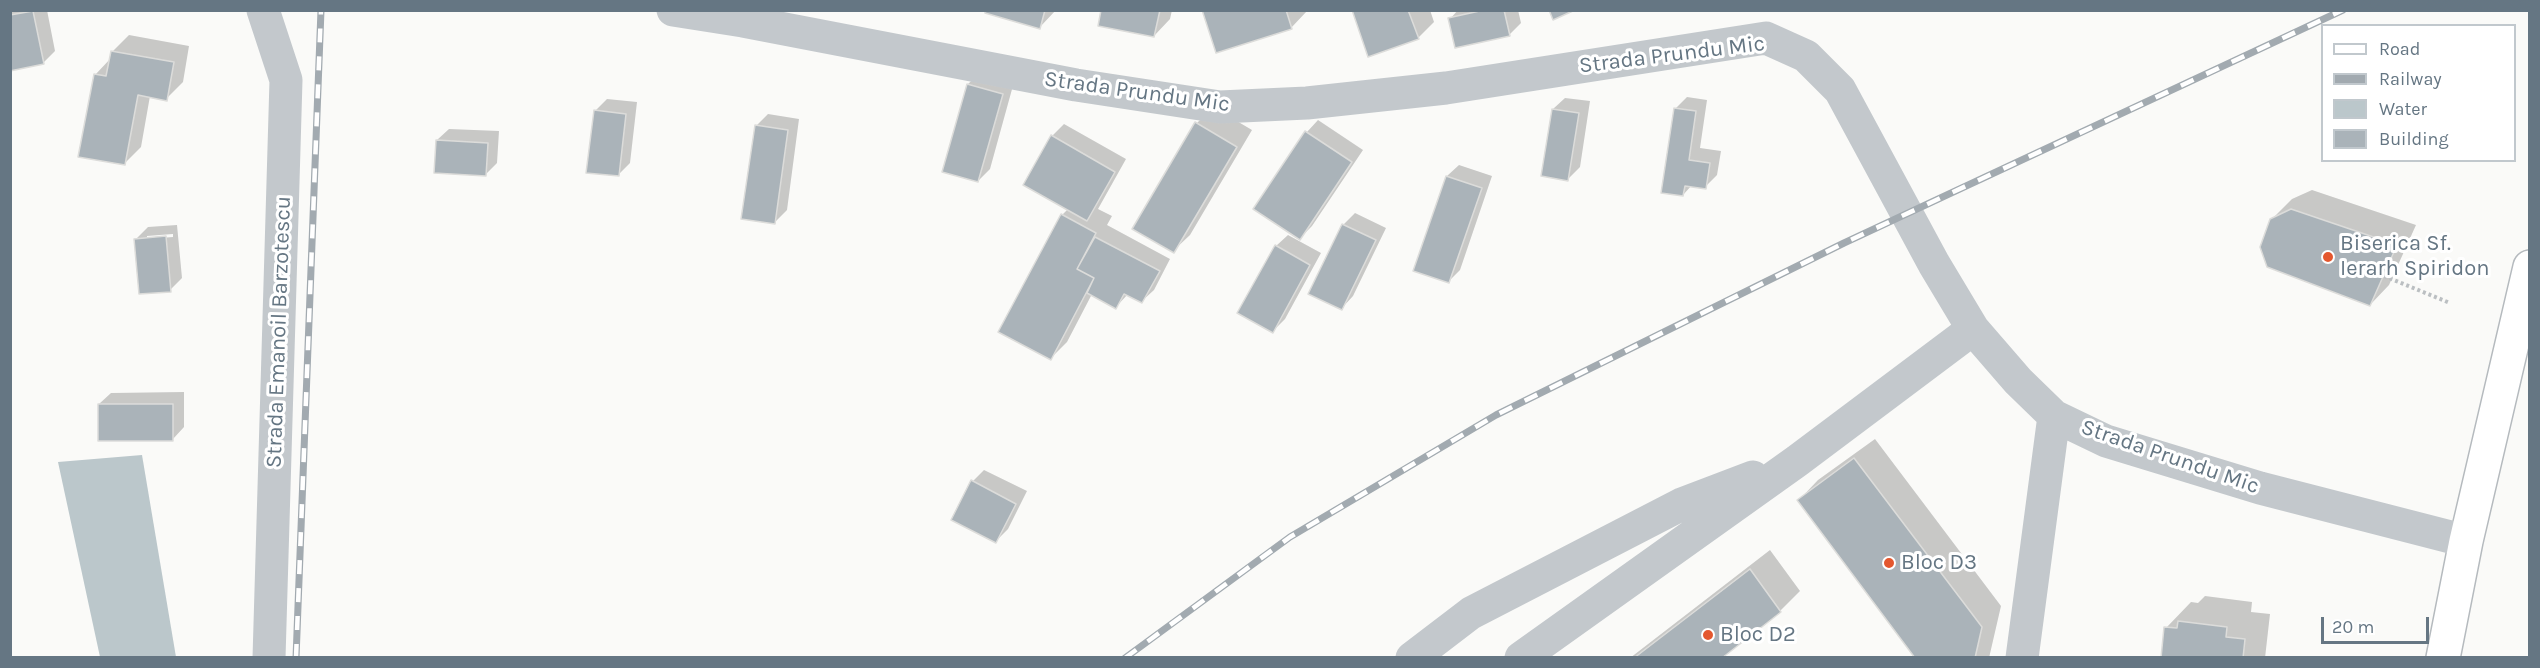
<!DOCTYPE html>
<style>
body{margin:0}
#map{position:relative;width:2540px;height:668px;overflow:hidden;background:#fafaf8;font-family:Karla,sans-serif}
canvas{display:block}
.frame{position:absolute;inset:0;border:12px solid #657683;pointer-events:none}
.legend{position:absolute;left:2321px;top:24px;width:195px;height:138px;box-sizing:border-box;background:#fff;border:2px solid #c1c8cd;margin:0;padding:8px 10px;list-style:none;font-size:18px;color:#657683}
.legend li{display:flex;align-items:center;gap:12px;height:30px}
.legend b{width:30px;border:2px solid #c1c8cd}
.scale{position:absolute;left:2321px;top:617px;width:108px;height:27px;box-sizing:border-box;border:3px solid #657683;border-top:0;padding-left:8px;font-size:18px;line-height:21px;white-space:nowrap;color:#657683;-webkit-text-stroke:4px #fff;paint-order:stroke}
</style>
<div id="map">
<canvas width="2540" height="668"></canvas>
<div class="frame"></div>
<ul class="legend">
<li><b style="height:8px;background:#fff"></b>Road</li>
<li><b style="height:8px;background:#a2aab0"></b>Railway</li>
<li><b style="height:16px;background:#bbc7cb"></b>Water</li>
<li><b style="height:16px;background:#aab3b9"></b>Building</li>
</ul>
<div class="scale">20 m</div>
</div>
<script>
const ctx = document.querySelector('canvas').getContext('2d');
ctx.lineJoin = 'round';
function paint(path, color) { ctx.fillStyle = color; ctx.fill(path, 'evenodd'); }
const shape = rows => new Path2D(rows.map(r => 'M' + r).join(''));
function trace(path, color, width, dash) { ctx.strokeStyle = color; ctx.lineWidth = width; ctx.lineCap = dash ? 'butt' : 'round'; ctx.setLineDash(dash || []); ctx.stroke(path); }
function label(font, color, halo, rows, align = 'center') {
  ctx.font = font + ' Karla,sans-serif'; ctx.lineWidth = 6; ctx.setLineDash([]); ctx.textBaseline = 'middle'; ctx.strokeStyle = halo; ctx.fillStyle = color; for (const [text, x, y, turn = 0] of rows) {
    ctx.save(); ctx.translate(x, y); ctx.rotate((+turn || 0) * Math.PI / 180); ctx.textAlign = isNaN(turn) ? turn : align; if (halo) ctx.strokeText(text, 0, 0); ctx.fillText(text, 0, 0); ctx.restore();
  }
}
paint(shape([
 [142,455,176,657,100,657,58,462]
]), '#bbc7cb');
paint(shape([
 [10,10,47,10,55,51,43,63,10,69],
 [987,10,1056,10,1040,27],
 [1102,10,1172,10,1170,19,1154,36],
 [1204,10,1307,10,1307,11,1291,28],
 [1354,10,1430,10,1434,22,1418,38],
 [1458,10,1518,10,1521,23,1509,35,1450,19],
 [129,35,189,46,183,82,166,99,150,96,141,147,125,163,95,75,111,58,113,51],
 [980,73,1014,82,990,169,978,181,968,84],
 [1687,97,1707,100,1700,148,1721,151,1717,175,1705,187,1692,185,1683,195,1675,109],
 [1565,98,1590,101,1580,167,1568,179,1553,109],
 [607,99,637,102,630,163,618,175,595,111],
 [1213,107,1252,130,1190,235,1173,251,1197,123],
 [768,114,799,119,787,210,775,222,756,126],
 [1318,120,1363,150,1312,226,1300,238,1255,209,1307,132],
 [1064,124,1126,159,1098,209,1112,216,1107,225,1170,259,1154,290,1142,301,1128,294,1116,307,1092,294,1067,342,1051,358,1000,331,1062,215,1068,209,1052,136],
 [449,129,499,131,497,163,485,175,437,140],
 [1459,165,1492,176,1460,270,1448,282,1415,270,1447,176],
 [2312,190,2416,225,2389,285,2370,305,2271,220,2292,199],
 [1355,213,1386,228,1353,296,1342,308,1343,225],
 [177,225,182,278,170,290,136,239,148,227],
 [173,234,173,237,147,239,147,236],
 [1288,235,1321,253,1285,319,1273,331,1276,246],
 [184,392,184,427,173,439,99,404,111,393],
 [1875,439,2001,606,1989,658,1917,658,1799,500,1818,480],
 [984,470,1027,491,1008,529,996,541,973,481],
 [1770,550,1800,591,1780,611,1720,658,1630,658],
 [2205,596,2252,602,2251,612,2270,614,2265,658,2163,658,2166,628,2191,602,2198,603]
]), '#0003');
const building = shape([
 [985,10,1045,10,1040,29,985,13,985,10],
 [1101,10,1160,10,1154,37,1098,26,1101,10],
 [1202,10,1286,10,1292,29,1216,53,1202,10],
 [1352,10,1408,10,1419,39,1368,57,1352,10],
 [1484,10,1504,10,1510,36,1455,48,1448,18,1484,10],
 [1549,10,1575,10,1553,20,1549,10],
 [33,11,44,64,10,71,10,15,33,11],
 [111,51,174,62,167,101,138,95,125,165,78,157,94,74,106,76,111,51],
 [967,84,1003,94,978,182,942,172,967,84],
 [1674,108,1696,111,1689,160,1710,163,1706,189,1685,186,1683,196,1661,193,1674,108],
 [1552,109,1579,113,1568,181,1541,176,1552,109],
 [594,110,626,114,619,176,586,173,594,110],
 [1195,122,1237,147,1174,253,1132,229,1195,122],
 [755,125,788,130,775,224,741,219,755,125],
 [1305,131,1352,162,1300,240,1253,209,1305,131],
 [1051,135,1115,172,1087,221,1023,185,1051,135],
 [436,140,488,143,486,176,434,173,436,140],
 [1446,176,1482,188,1449,283,1413,271,1446,176],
 [2291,209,2397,245,2370,306,2267,267,2260,247,2270,219,2291,209],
 [1061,214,1096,233,1077,269,1094,278,1051,360,998,332,1061,214],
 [1342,224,1376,240,1342,310,1308,294,1342,224],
 [166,236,171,292,139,294,134,239,166,236],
 [1095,237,1160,271,1142,303,1124,294,1116,309,1087,293,1094,278,1077,269,1095,237],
 [1275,245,1310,265,1273,333,1237,313,1275,245],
 [98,404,173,404,173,441,98,441,98,404],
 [1854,458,1982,627,1975,658,1915,658,1797,500,1854,458],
 [971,480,1016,504,996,543,951,520,971,480],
 [1750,569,1781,612,1722,658,1634,658,1750,569],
 [2178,621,2227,627,2226,637,2245,639,2243,658,2161,658,2164,627,2177,628,2178,621]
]);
paint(building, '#aab3b9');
trace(building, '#dcdcda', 1.5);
const major = shape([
 [2443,658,2466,541,2530,267]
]);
trace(major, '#b5babe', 36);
trace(shape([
 [2384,276,2450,303]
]), '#bbbfc2', 4, [3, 3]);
trace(shape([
 [263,10,286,80,269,658],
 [673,10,743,21,1076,85,1220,107,1307,103,1446,88,1766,38,1806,56,1840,90,1934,264,1973,329,2018,381,2054,416,2106,441,2260,488,2466,541],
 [1412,658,1471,613,1682,504,1753,477],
 [1521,658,1797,461,1973,329],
 [2022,658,2054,416]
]), '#c3c8cc', 33);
trace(major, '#fff', 33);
const rail = shape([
 [296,658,321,10],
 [1125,658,1290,537,1496,415,1844,243,2343,10]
]);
trace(rail, '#a2aab0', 7);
trace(rail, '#fff', 4.5, [14]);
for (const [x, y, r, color] of [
 [2328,257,6,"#e4572e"],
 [1889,563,6,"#e4572e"],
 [1708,635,6,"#e4572e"]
]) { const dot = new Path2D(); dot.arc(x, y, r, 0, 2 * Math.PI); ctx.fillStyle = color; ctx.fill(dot); trace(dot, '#fff', 2); }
label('22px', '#657683', '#fff', [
 ["Strada Prundu Mic",1672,55,-7],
 ["Strada Prundu Mic",1137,92,8],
 ["Strada Emanoil Barzotescu",279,332,-88],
 ["Strada Prundu Mic",2170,457,19]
]);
label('22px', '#657683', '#fff', [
 ["Biserica Sf.",2340,244],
 ["Ierarh Spiridon",2340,269],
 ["Bloc D3",1901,563],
 ["Bloc D2",1720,635]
], 'left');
</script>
